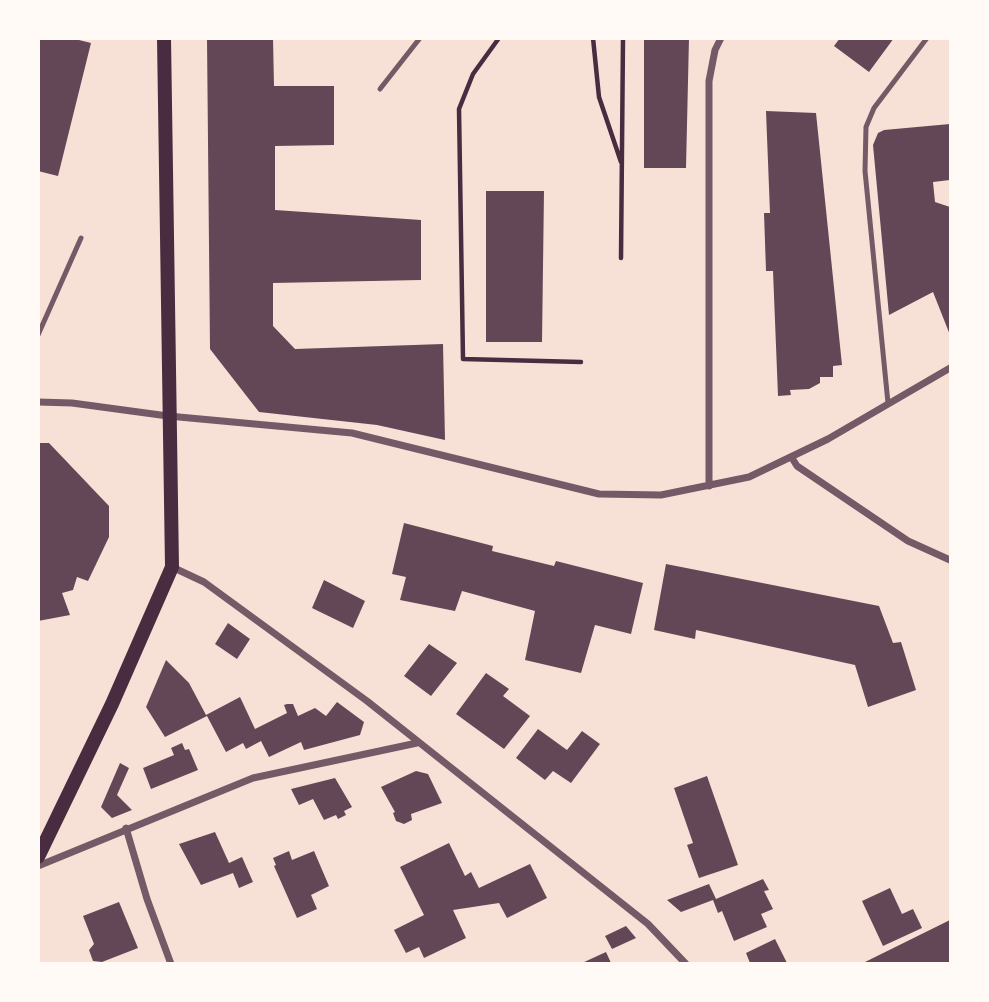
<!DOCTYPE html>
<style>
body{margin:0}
#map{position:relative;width:989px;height:1002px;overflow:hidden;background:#f7e1d7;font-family:Figtree,sans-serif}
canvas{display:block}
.frame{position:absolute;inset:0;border:40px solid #fffaf5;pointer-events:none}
</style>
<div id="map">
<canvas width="989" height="1002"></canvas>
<div class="frame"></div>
</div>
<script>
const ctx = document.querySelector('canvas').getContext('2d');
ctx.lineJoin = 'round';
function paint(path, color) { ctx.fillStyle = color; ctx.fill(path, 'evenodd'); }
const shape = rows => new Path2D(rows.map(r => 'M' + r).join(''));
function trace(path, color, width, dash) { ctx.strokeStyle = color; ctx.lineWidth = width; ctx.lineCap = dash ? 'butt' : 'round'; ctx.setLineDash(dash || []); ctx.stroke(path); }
paint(shape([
 [38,38,71,38,91,43,58,176,38,171],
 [207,38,273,38,274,86,334,86,334,145,275,146,275,210,421,220,421,280,273,283,273,326,295,349,443,344,445,440,377,425,259,412,210,349],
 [644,38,689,38,686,168,644,168],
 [840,38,894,38,869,72,834,46],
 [766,111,816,113,842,365,833,366,833,377,820,377,820,383,809,389,790,390,791,395,778,396,773,271,766,271,764,213,770,213],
 [950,124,950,180,933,182,935,202,950,207,950,335,933,292,889,315,873,145,878,133,884,130],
 [486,191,544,191,542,342,486,342],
 [38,443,49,443,109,506,109,537,88,581,77,577,73,590,62,593,70,615,38,621],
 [404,523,493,546,492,551,554,566,556,561,643,583,631,634,595,625,581,673,525,660,535,611,462,591,455,611,400,600,406,577,392,574],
 [666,564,879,606,893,643,901,642,916,690,868,707,855,665,696,630,695,639,654,630],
 [324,580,365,601,353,628,312,608],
 [228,623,250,639,237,659,215,644],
 [429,644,457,663,431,696,404,676],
 [166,660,189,683,206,715,240,697,255,729,287,713,284,705,287,704,293,704,298,716,315,708,326,716,337,702,364,722,360,735,304,750,301,742,269,757,261,741,246,749,243,743,226,752,207,716,165,737,146,707],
 [486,673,509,689,503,696,530,716,504,749,456,714],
 [538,729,567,750,582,731,600,744,571,783,553,771,545,780,516,758],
 [182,743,185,750,189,749,198,770,151,789,143,768,174,755,171,748],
 [120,763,129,768,117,795,132,810,112,818,101,807],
 [416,771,428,774,442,803,411,814,412,820,404,824,396,821,393,813,395,812,381,787],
 [707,776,738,865,699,878,687,845,693,843,674,788],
 [335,778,352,807,344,811,346,815,338,819,336,815,324,820,313,799,299,805,291,789],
 [215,832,229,863,242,857,253,882,239,888,233,873,201,885,179,844],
 [449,843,465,876,471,872,479,888,530,864,547,898,507,918,499,903,453,910,466,938,424,958,419,947,406,953,394,930,424,915,400,867],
 [289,851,292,860,314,851,329,886,311,895,317,909,297,918,274,866,276,865,273,858],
 [763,879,769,890,764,891,773,909,761,914,767,927,734,941,722,911,718,913,713,900,681,912,667,900,709,884,716,899],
 [890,888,902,914,913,909,922,928,883,946,862,901],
 [119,902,138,948,102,962,93,961,89,950,94,944,83,916],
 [950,920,950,963,863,963],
 [626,926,636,938,612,949,605,936],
 [775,939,787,963,750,963,746,953],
 [606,952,611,963,582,963]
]), '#644757');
trace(shape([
 [499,38,473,74,459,109,463,359,581,362],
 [593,38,599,97,621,162],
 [621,258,623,38]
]), '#4a2c40', 4.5);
trace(shape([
 [380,89,420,38],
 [38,335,81,238],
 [888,403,865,171,866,127,874,108,927,38]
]), '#755966', 5);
trace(shape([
 [38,402,72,403,168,416,352,433,599,494,661,495,749,477,828,439,950,368],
 [792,458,797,466,908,541,950,560],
 [709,486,709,81,715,50,721,38],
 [172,567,204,582,367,701,648,924,686,964],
 [126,828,147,899,171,964],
 [38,866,253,778,417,743]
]), '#755966', 7);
trace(shape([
 [38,857,112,704,172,567,164,38]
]), '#4a2c40', 14);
</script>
